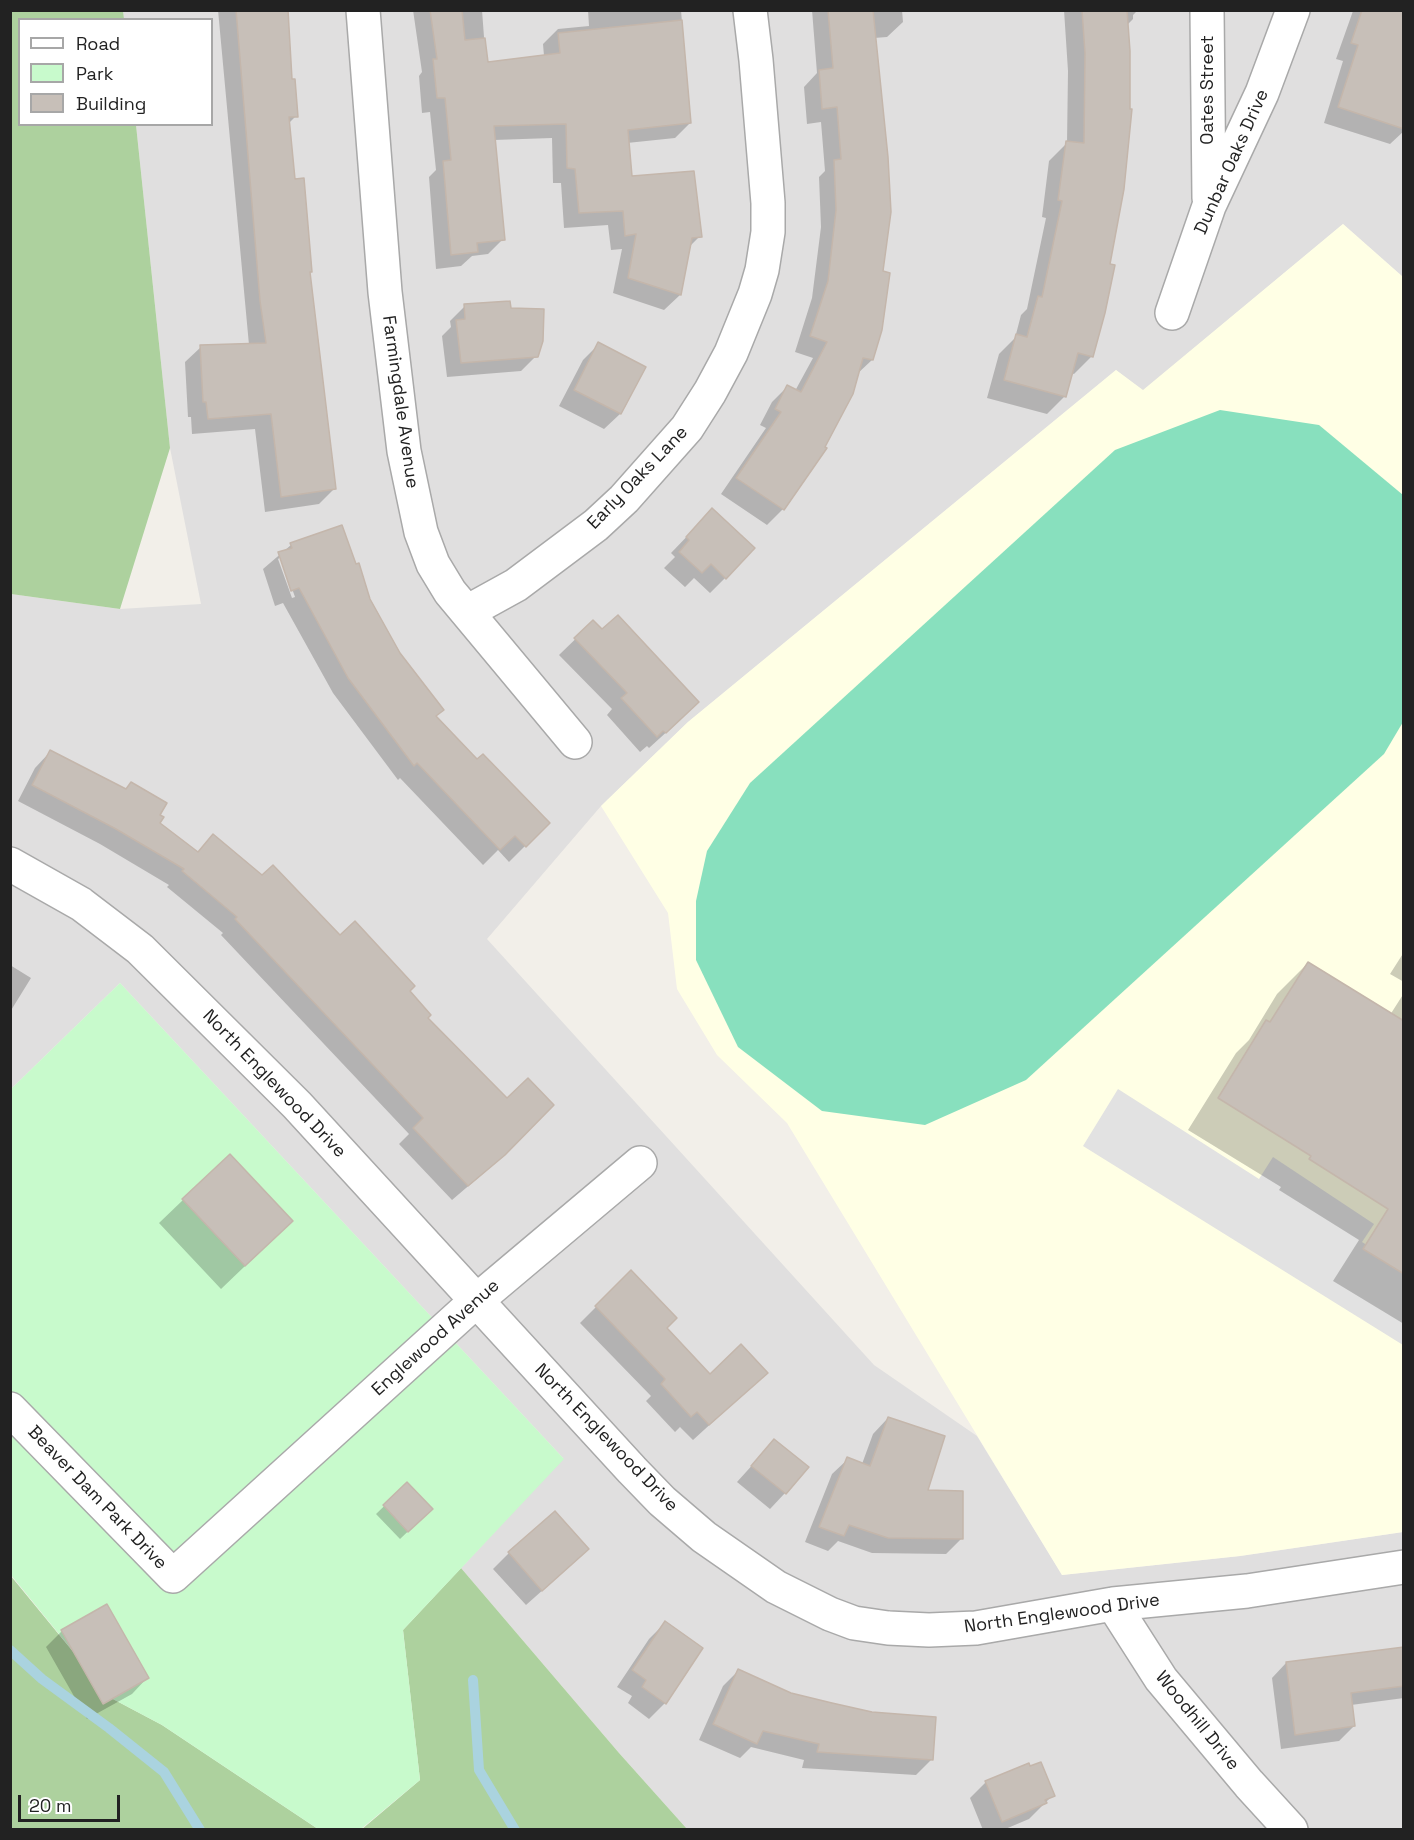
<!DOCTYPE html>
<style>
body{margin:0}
#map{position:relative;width:1414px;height:1840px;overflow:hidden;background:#f2efe9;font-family:"Space Grotesk",sans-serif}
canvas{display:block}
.frame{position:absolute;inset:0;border:12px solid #222;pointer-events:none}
.legend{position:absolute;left:18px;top:18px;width:195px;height:108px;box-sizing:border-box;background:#fff;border:2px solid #a7a7a7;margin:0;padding:8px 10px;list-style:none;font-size:18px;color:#222}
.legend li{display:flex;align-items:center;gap:12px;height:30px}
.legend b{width:30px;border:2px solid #a7a7a7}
.scale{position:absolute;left:18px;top:1795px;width:102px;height:27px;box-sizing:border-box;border:3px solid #222;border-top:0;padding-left:8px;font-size:18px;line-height:21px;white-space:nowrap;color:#222;-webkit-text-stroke:4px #fff;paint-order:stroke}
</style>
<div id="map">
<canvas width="1414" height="1840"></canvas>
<div class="frame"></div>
<ul class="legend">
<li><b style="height:8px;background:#fff"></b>Road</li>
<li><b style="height:16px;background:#c8facc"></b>Park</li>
<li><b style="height:16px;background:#c7bfb8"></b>Building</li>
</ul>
<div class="scale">20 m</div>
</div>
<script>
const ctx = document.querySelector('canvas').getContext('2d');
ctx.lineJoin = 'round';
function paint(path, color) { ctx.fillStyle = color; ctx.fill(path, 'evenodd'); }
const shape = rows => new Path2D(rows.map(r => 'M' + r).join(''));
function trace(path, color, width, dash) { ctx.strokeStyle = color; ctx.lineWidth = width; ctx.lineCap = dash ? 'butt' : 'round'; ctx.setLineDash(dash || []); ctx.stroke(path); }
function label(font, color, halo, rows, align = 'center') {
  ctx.font = font + ' "Space Grotesk",sans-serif'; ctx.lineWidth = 5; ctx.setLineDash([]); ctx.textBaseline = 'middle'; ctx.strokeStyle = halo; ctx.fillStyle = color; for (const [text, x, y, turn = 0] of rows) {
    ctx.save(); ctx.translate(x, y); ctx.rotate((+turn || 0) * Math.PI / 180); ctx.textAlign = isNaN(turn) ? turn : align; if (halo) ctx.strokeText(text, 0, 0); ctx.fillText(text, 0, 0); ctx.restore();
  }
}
paint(shape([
 [123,11,1403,11,1403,277,1343,224,1143,391,1116,370,688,722,601,806,487,939,874,1365,977,1436,1062,1575,1240,1556,1403,1532,1403,1829,687,1829,619,1753,461,1568,563,1458,120,983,11,1089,11,594,120,609,201,604,170,448,136,125,212,124,212,20,124,19]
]), '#e0dfdf');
paint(shape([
 [1343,224,1403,277,1403,1532,1240,1556,1062,1575,787,1123,717,1055,677,989,668,913,601,806,688,722,1116,370,1143,390]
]), '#ffffe5');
paint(shape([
 [11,10,123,11,124,19,20,20,20,124,136,125,170,448,120,609,11,594],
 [461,1568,619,1753,687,1829,361,1830,420,1780,403,1630],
 [10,1575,111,1698,162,1725,318,1829,11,1829]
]), '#add19e');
paint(shape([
 [120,983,564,1459,403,1630,420,1780,361,1829,318,1829,162,1725,111,1698,11,1575,11,1089]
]), '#c8facc');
paint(shape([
 [1220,410,1319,425,1403,495,1403,722,1384,754,1026,1080,925,1125,822,1111,738,1047,696,960,696,901,707,851,750,783,1115,450]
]), '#88e0be');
paint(shape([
 [1118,1089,1259,1179,1273,1157,1374,1224,1362,1242,1403,1268,1403,1345,1083,1146]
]), '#e2e2e2');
paint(shape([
 [218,10,286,10,291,81,296,116,288,124,294,180,310,272,309,273,335,488,319,504,265,512,255,429,192,434,191,417,188,417,185,362,201,347,249,345],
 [413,10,482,10,486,64,544,56,543,44,558,29,589,26,588,10,681,10,690,123,675,138,627,143,631,178,700,236,688,248,680,295,664,310,613,293,622,249,611,250,608,225,564,228,561,183,553,183,552,138,494,140,503,239,488,254,472,256,461,266,436,269,429,177,436,170,430,112,422,113,419,76,422,72],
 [812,10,902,10,903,22,887,37,874,38,872,360,857,374,823,448,825,449,783,509,767,525,721,494,766,428,760,425,772,402,787,387,795,391,813,358,795,352,812,298,821,227,819,177,825,171,821,122,807,124,804,87,817,73],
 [1064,10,1136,12,1133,15,1133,19,1127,25,1104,312,1091,357,1074,374,1071,373,1064,397,1047,414,987,398,999,354,1015,338,1021,315,1027,309,1046,218,1042,217,1049,161,1067,143,1068,71],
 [1404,10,1404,131,1390,144,1324,123,1343,61,1336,59,1353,11],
 [465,306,509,309,536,356,521,371,447,377,442,336,451,327,450,321],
 [599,344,644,368,620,414,604,429,559,406,583,360],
 [697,526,725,578,710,593,694,578,685,587,664,568,675,557,671,553],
 [291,545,369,600,399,654,442,710,435,717,477,762,548,823,509,862,498,850,483,865,400,778,398,780,333,693,283,603,275,606,263,569],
 [281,557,295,597,292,598,278,559],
 [593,622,682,718,649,748,647,746,640,752,607,715,612,709,559,655],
 [50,752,125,790,131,784,158,815,158,824,197,853,214,836,263,877,408,992,426,1018,507,1100,552,1105,487,1170,452,1200,399,1144,409,1134,221,935,223,933,167,887,169,885,100,844,18,801,35,768],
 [1404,952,1404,982,1390,974],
 [1308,963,1390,1015,1404,993,1404,1324,1333,1281,1359,1240,1279,1190,1281,1187,1188,1130,1236,1053,1249,1040,1277,994],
 [10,965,31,978,10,1012],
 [183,1200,267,1245,221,1289,159,1223],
 [631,1272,664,1328,710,1377,750,1388,693,1440,680,1427,675,1432,646,1401,651,1396,580,1323],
 [888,1418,926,1492,961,1539,946,1554,872,1553,838,1541,828,1551,805,1542,832,1474,848,1459,862,1464,873,1434],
 [774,1441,785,1493,770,1509,737,1482],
 [407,1484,423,1517,400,1539,376,1514],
 [509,1553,571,1565,526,1605,493,1569],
 [106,1606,147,1678,132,1694,87,1719,46,1647,62,1631],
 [665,1623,665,1703,649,1719,628,1703,632,1696,617,1687,649,1639],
 [1404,1648,1404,1698,1351,1705,1354,1726,1339,1741,1281,1749,1272,1678,1286,1663],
 [738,1671,932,1759,916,1775,802,1768,804,1760,751,1747,740,1758,699,1740,723,1686],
 [986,1782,1053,1795,1029,1819,1003,1830,983,1830,970,1798]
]), '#0003');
trace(shape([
 [10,1650,42,1679,109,1728,164,1772,200,1830],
 [473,1680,479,1770,515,1830]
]), '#aad3df', 10);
const building = shape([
 [236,10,288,10,292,79,295,79,298,117,289,117,295,179,304,178,312,272,310,272,336,489,281,497,271,414,208,419,206,402,203,402,200,345,266,343,260,301,236,10],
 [430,10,462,10,465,40,485,38,488,62,560,53,558,33,682,20,691,123,628,130,632,176,694,171,702,237,692,238,681,295,628,278,636,234,625,236,623,211,579,213,575,169,567,168,566,124,494,126,505,240,477,243,478,252,451,255,443,161,451,160,445,98,437,98,433,59,437,59,430,10],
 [828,10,873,10,888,157,891,212,883,271,890,273,882,330,873,360,863,358,853,394,825,447,827,448,784,510,736,478,781,412,775,409,787,385,801,392,827,342,810,336,828,281,836,210,834,160,841,159,837,107,822,109,819,70,833,68,828,10],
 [1082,10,1127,10,1130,51,1130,109,1132,109,1124,189,1110,264,1115,265,1105,313,1093,357,1078,353,1066,397,1004,380,1016,334,1027,337,1038,296,1042,297,1062,201,1058,200,1066,141,1084,143,1085,53,1082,10],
 [1362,10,1403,10,1404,129,1338,107,1358,45,1351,43,1362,10],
 [510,301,511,308,544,309,543,341,538,357,461,363,456,320,465,319,464,304,510,301],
 [598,342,646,367,621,414,574,390,598,342],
 [712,508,755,548,726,579,711,564,702,573,679,552,689,540,686,537,712,508],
 [342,525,356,564,359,563,370,599,400,653,444,710,436,716,477,759,483,754,550,823,526,847,515,836,500,850,417,763,414,766,348,678,299,588,291,591,278,552,292,548,290,543,342,525],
 [618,615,699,702,666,733,663,731,657,737,621,698,627,693,574,638,593,620,602,629,618,615],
 [50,750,126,789,131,782,167,803,160,815,164,817,160,823,198,852,213,834,262,875,273,865,340,935,355,921,415,986,410,991,431,1015,428,1018,507,1098,528,1078,554,1105,505,1155,468,1186,413,1128,423,1118,235,919,237,917,182,871,184,869,116,829,32,785,50,750],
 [1308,962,1404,1021,1404,1274,1363,1249,1388,1209,1309,1159,1311,1156,1218,1098,1266,1020,1270,1022,1308,962],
 [230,1154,293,1221,245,1266,182,1199,230,1154],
 [631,1270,677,1318,667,1328,710,1374,741,1344,768,1373,709,1425,697,1412,691,1417,661,1384,665,1379,595,1306,631,1270],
 [888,1417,945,1436,928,1490,963,1491,963,1539,888,1538,849,1525,844,1536,819,1527,847,1457,870,1466,888,1417],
 [774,1439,809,1467,786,1494,751,1466,774,1439],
 [407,1482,433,1509,408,1532,383,1505,407,1482],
 [555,1511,589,1549,542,1591,508,1552,555,1511],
 [107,1604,149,1678,103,1704,61,1630,107,1604],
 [665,1621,703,1648,666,1704,642,1687,646,1680,632,1670,665,1621],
 [1404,1647,1404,1686,1351,1693,1355,1726,1295,1735,1286,1662,1404,1647],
 [738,1669,791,1693,832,1703,872,1712,936,1717,933,1760,817,1752,819,1744,763,1731,757,1744,713,1724,738,1669],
 [1041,1762,1055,1796,1045,1800,1047,1803,1002,1822,985,1781,1029,1763,1030,1766,1041,1762]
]);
paint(building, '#c7bfb8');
trace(building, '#c4b6ab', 1.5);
const minor = shape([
 [363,10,385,292,404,451,421,532,433,564,450,592,575,742],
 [1207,10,1209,198],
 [1172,313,1209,206,1262,93,1293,10],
 [467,612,516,585,596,525,624,499,687,428,710,392,731,353,755,294,762,270,768,232,768,203,756,60,750,10],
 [10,864,81,904,140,949,297,1105,632,1470,662,1501,704,1537,776,1587,830,1614,854,1623,888,1628,929,1630,976,1628,1113,1604,1247,1591,1404,1567],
 [10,1409,173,1576,476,1301,640,1163],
 [1113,1604,1161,1679,1249,1784,1291,1830]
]);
trace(minor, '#a9a9a9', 36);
trace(minor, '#fff', 33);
label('18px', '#222', '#fff', [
 ["Oates Street",1208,90,-90],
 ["Dunbar Oaks Drive",1232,162,-66],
 ["Farmingdale Avenue",400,402,82],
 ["Early Oaks Lane",638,478,-46],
 ["North Englewood Drive",274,1084,46],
 ["Englewood Avenue",436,1338,-42],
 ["North Englewood Drive",606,1438,46],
 ["Beaver Dam Park Drive",97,1498,46],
 ["North Englewood Drive",1062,1614,-8],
 ["Woodhill Drive",1197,1721,51]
]);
</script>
